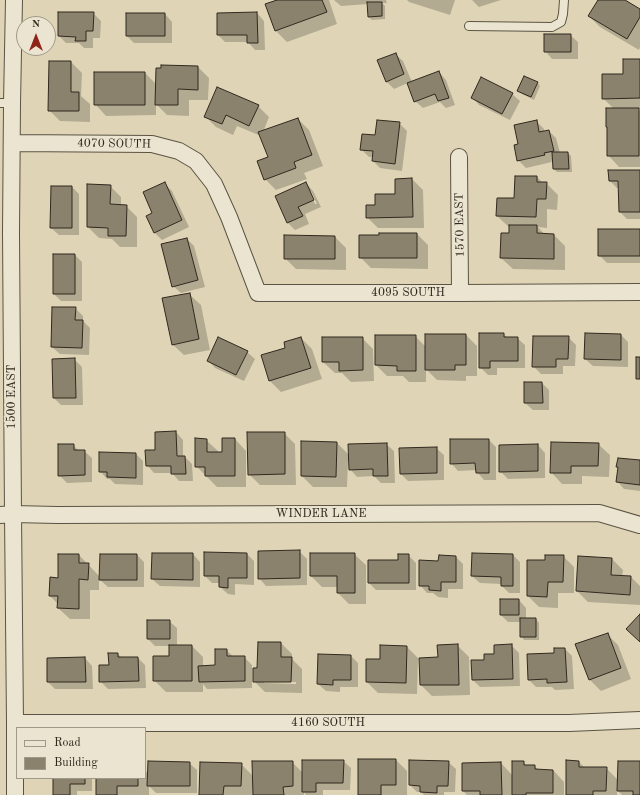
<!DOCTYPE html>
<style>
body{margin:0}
#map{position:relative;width:640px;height:795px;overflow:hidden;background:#dfd5b6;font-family:"Old Standard TT",serif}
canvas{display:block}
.legend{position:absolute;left:16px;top:727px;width:130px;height:52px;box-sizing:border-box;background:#eae4d0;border:1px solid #a09989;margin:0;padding:5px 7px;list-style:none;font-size:12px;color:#31281e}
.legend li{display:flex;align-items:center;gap:8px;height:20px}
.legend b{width:20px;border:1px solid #a09989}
.north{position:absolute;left:16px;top:16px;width:40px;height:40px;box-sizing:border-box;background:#eae4d0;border:1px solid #a09989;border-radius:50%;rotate:0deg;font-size:11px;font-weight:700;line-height:16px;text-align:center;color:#31281e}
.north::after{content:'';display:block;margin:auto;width:14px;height:18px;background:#8f2418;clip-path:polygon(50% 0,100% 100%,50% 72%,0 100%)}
</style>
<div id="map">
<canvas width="640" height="795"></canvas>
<ul class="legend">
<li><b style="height:5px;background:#eae4d0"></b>Road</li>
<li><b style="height:11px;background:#8b826d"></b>Building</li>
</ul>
<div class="north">N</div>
</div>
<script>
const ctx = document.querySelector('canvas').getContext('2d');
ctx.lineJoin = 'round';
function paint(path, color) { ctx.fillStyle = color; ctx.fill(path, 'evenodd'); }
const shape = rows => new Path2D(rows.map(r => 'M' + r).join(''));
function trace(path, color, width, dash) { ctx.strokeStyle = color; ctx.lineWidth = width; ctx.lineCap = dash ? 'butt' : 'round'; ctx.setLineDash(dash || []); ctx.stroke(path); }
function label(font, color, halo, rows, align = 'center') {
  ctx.font = font + ' "Old Standard TT",serif'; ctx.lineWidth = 3.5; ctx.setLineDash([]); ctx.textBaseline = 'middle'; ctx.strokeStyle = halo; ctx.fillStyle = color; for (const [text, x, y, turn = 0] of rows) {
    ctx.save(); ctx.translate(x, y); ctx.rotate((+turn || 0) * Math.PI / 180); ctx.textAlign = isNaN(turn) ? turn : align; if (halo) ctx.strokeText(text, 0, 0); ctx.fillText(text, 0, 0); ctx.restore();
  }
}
paint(shape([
 [280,0,329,0,337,24,287,42,276,31],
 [334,0,386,0,387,3,382,3,385,6,385,19,372,20,369,17,368,4,341,6],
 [407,0,455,0,450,15,409,2],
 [472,0,501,0,479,7],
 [599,0,623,0,640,10,640,47,639,50,600,27,589,16],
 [93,13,101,21,100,38,93,38,93,48,84,48,79,43,66,43,59,36],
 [257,13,264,21,265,50,255,50,248,42,225,42,218,35,218,14],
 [165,14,172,22,172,43,134,43,127,36],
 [570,35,578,42,578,59,552,59,545,51],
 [395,54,403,61,412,82,439,72,446,80,455,105,446,108,440,102,423,108,415,101,408,83,394,89,386,81],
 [640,60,640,109,638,109,640,111,640,167,619,167,608,155,614,109,603,98],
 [71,62,82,73,81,96,90,104,90,122,60,121,49,110],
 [198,67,209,78,208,100,189,100,189,116,167,115,156,104,156,115,106,116,95,104,145,73,157,85],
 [537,82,540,86,534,100,522,94,519,91],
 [512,94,520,101,510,120,479,105,472,97],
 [258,106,269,117,263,132,298,119,309,130,323,166,304,173,307,179,276,190,265,179,269,158,261,136,237,126,233,135,216,127,205,116],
 [536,121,544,129,544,132,549,131,556,138,560,153,568,153,571,156,572,172,557,172,554,169,553,160,551,161,552,162,526,168,518,160,520,145],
 [399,123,407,131,402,171,380,168,373,161,373,157,369,157,361,149],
 [640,171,640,219,627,219,620,212,620,188,617,188,610,181],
 [537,177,543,183,546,183,558,195,557,210,547,209,547,228,538,227,545,235,554,235,565,246,565,270,513,269,501,258,510,234,510,227,509,227,497,216,515,199],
 [412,179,423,190,424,228,378,228,367,217,376,206,396,195,396,180],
 [164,183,172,191,189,227,162,240,155,233,153,213],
 [306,183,313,191,321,207,305,214,309,224,295,230,288,223],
 [309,191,311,191,317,204,315,204],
 [88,185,110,186,121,197,121,206,126,206,137,217,137,247,120,247,112,239,99,238,88,227],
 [72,187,79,194,79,235,59,235,51,228],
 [640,230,640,263,607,263,599,255],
 [417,234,428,245,428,269,371,268,360,257],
 [285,236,335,237,346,248,346,270,296,269,285,258],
 [187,239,194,246,205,287,181,293,173,286],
 [75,255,82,262,82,301,61,301,54,294],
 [189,294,201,305,210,350,184,355,172,344],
 [75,308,83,316,83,321,90,328,89,355,60,354,52,347],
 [503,334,508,338,517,338,525,345,525,368,497,368,497,375,488,375,480,367],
 [466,335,477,346,477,376,466,376,466,381,437,380,426,369,426,382,409,382,403,376,387,376,376,365,376,336,415,336,426,347],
 [621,335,628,342,628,367,593,366,585,359],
 [568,337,576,345,575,366,563,366,563,374,541,374,533,366],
 [301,338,312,349,322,379,281,392,270,381,262,356,287,348],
 [362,338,373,349,374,381,351,382,342,373,335,373,323,362],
 [247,352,255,359,244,381,215,368,208,360],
 [74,359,82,367,83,405,61,405,54,398],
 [542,383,549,390,549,410,533,410,525,403],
 [176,432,183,440,183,457,185,457,192,464,193,481,179,481,172,473,154,473,147,465],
 [284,433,295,444,296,485,260,485,249,474],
 [235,439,246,451,246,487,217,487,196,466,206,440,218,451,218,453,223,453],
 [489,440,496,447,496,480,484,480,477,472,477,470,458,471,451,463],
 [337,443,349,455,386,444,394,451,395,483,381,483,374,476,357,477,350,469,349,461,348,461,347,487,313,487,302,476],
 [598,444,610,455,609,477,582,476,582,484,562,484,551,472],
 [73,445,79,451,84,451,92,458,92,482,67,483,59,475],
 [538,445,545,453,545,478,508,479,500,471],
 [436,448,444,455,444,480,408,481,401,474],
 [136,454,143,461,143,485,115,484,110,479,107,479,100,471],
 [640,462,640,491,624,489,617,481,619,468,617,467],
 [299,551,307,559,307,585,266,586,259,578],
 [153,554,193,554,200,562,200,587,160,586,152,579],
 [247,554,254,561,254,585,235,584,235,595,228,594,220,587,220,583,212,583,205,576],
 [311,554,354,554,366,565,366,604,349,604,338,593,338,587,322,587,311,576],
 [79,555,100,577,137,555,144,562,144,587,108,587,99,579,99,590,90,590,90,619,70,619,58,608,58,604,50,596,59,579],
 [408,555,416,563,416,590,376,590,369,583],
 [513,555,520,562,520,593,509,593,502,586,502,584,480,583,472,576],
 [563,556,574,567,574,593,558,593,558,608,539,607,528,596,528,561,546,561],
 [456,557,463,564,463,589,448,589,448,598,438,597,433,593,427,593,420,585,439,562],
 [612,559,623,570,622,577,631,577,640,586,640,605,588,602,577,591],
 [501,600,519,600,526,608,526,619,536,619,539,623,539,640,524,640,521,636,521,622,508,622,501,615],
 [169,621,177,628,177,646,192,646,203,657,203,667,216,666,226,650,234,657,244,657,252,665,252,688,207,689,203,684,203,692,166,692,154,680,170,657,170,646,155,646,148,639],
 [607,634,618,645,631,679,601,691,590,680],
 [281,643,292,654,292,659,302,669,302,693,265,692,254,681,258,669],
 [264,681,296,682,296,684,264,683],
 [458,646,469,657,470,695,432,696,421,685,420,658,439,658],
 [512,646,519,653,520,686,480,687,473,680,485,661],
 [407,647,418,658,417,694,378,693,367,682,381,660],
 [565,649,572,656,574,689,555,690,552,687,536,687,529,680,555,654],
 [118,654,122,658,138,658,145,665,146,688,108,689,100,681],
 [351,656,358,663,358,687,340,687,340,692,326,691,318,684],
 [85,658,92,666,93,689,55,689,48,682,48,659],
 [396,760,407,771,407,795,359,795],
 [343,761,351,768,350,790,323,790,323,795,306,795,304,792,304,795,200,795,241,764,253,776,292,762,303,773],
 [567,761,579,762,585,768,606,768,618,780,640,762,640,795,622,795,617,790,617,795,567,795],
 [448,762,456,769,455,792,444,792,444,795,424,795,421,792,417,792,410,785],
 [523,762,527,766,534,766,539,770,553,770,564,782,564,795,467,795,463,791,463,764,501,763,513,776],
 [189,763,197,770,197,793,156,793,149,786,149,795,97,795,97,778,145,778,145,770,148,774],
 [54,778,92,778,92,791,77,791,77,795,54,795]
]), '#0003');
const building = shape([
 [277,0,322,0,327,12,275,31,265,4,277,0],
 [598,0,625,0,640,9,640,17,627,39,588,16,598,0],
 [367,2,382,2,382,16,368,17,367,2],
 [58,12,94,12,93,31,86,31,86,41,75,41,76,37,58,36,58,12],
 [257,12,258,43,247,43,247,35,217,35,217,13,257,12],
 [126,13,165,13,165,36,126,36,126,13],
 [544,34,571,34,571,52,544,52,544,34],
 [396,53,404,74,386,82,377,60,396,53],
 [623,59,640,59,640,98,602,99,602,74,623,74,623,59],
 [49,61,71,61,71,92,79,92,79,111,48,111,49,61],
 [161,65,198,66,198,90,178,89,178,105,155,105,156,68,161,68,161,65],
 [439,71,449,98,438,101,435,94,414,102,407,83,439,71],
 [94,72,145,72,145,105,94,105,94,72],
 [524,76,538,82,531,97,517,91,524,76],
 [481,77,513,93,502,114,471,98,481,77],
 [217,87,259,105,249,126,226,115,222,124,204,117,217,87],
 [606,108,639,108,639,156,607,156,607,127,606,127,606,108],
 [298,118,312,155,294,162,296,168,264,180,257,161,268,157,258,132,298,118],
 [377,120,400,122,395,164,372,161,373,151,360,150,362,134,375,135,377,120],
 [537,120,539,132,549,130,554,151,544,153,545,155,517,161,514,145,518,144,514,125,537,120],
 [552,152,568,152,569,169,553,169,552,152],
 [608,170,640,170,640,212,619,212,618,181,609,181,608,170],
 [515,176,537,176,537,182,547,182,546,199,537,199,536,217,496,216,497,198,514,198,515,176],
 [412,178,413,217,366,218,366,205,375,205,375,194,395,194,395,179,412,178],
 [165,182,182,220,154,233,146,216,152,213,143,192,165,182],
 [306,182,314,200,298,207,303,216,287,223,275,196,306,182],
 [87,184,111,185,110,204,127,205,126,236,108,236,108,228,87,227,87,184],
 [51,186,72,186,72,228,50,228,51,186],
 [509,225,537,225,537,233,554,234,554,259,500,258,501,233,509,233,509,225],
 [598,229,640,229,640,256,598,256,598,229],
 [379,233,417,233,417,258,359,258,359,235,379,235,379,233],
 [284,235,335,236,335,259,284,259,284,235],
 [187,238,198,280,172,287,161,244,187,238],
 [53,254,75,254,75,294,53,294,53,254],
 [190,293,199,339,172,345,162,298,190,293],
 [52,307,76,307,75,320,83,320,82,348,51,347,52,307],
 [479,333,504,333,504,337,518,337,518,361,490,361,490,368,479,368,479,333],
 [585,333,621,334,621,360,584,359,585,333],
 [425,334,466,334,466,365,455,365,455,370,425,370,425,334],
 [375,335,416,335,416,371,397,371,397,366,375,365,375,335],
 [533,336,569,336,568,359,556,359,556,367,532,367,533,336],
 [218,337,248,351,236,375,207,361,218,337],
 [301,337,311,368,269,381,261,355,285,348,284,342,301,337],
 [322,337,363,337,363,370,339,371,339,362,322,362,322,337],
 [636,357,640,357,640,379,636,379,636,357],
 [75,358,76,398,53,398,52,359,75,358],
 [524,382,542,382,543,403,524,403,524,382],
 [176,431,177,456,185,456,186,474,171,474,171,466,146,466,145,450,155,450,155,432,176,431],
 [247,432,285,432,285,474,248,475,247,432],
 [195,438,207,439,207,452,222,452,222,438,235,438,235,476,205,476,205,467,195,467,195,438],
 [450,439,489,439,489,473,476,473,475,463,450,464,450,439],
 [301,441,337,442,336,477,301,476,301,441],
 [551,442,599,443,598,466,571,466,571,473,550,473,551,442],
 [387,443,388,476,373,476,373,469,349,470,348,444,387,443],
 [58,444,74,444,74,450,85,450,85,475,58,476,58,444],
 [538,444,538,471,499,472,499,445,538,444],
 [437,447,437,473,400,474,399,448,437,447],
 [99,452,136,453,136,478,107,477,107,472,99,472,99,452],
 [618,458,640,460,640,485,616,482,618,467,616,467,618,458],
 [300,550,300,578,258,579,258,551,300,550],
 [204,552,247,553,247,578,228,578,228,588,219,587,219,576,204,576,204,552],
 [152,553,193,553,193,580,151,579,152,553],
 [310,553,355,553,355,593,337,593,337,576,310,576,310,553],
 [472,553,513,554,513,586,501,586,501,577,471,576,472,553],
 [58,554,79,554,79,563,89,563,88,580,79,579,79,609,57,608,58,596,49,596,50,577,58,578,58,554],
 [100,554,137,554,137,580,99,580,100,554],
 [398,554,409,554,409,583,368,583,368,560,398,560,398,554],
 [439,555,456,556,456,582,441,582,441,591,429,590,429,586,419,586,419,560,438,561,439,555],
 [545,555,564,555,563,582,548,582,547,597,527,596,527,560,545,560,545,555],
 [578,556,612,558,611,575,631,576,630,595,576,591,578,556],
 [500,599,519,599,519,615,500,615,500,599],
 [640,614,640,642,626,629,640,614],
 [520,618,536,618,536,637,520,637,520,618],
 [147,620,170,620,170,639,147,639,147,620],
 [608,633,621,668,589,680,575,644,608,633],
 [258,642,281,642,281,657,292,657,291,682,253,682,253,668,257,668,258,642],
 [458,644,459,685,420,685,419,658,438,657,437,645,458,644],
 [512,644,513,679,472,680,471,660,484,660,484,654,494,654,494,645,512,644],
 [169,645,192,645,192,681,153,681,153,656,169,656,169,645],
 [380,645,407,646,406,683,366,682,366,659,380,659,380,645],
 [554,648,565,648,567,682,547,683,547,679,528,680,527,654,554,653,554,648],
 [215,649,227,649,227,656,245,656,245,681,199,682,198,666,215,665,215,649],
 [108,653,118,653,118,657,138,657,139,681,99,682,99,665,109,665,108,653],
 [318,654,351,655,351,680,333,680,333,685,317,684,318,654],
 [85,657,86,682,47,682,47,658,85,657],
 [358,759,396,759,396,785,381,785,381,795,358,795,358,759],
 [302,760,344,760,343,783,316,783,316,792,302,792,302,760],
 [409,760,449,761,448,786,437,786,437,793,420,792,420,786,409,785,409,760],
 [566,760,579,761,579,767,607,767,606,791,593,791,593,795,566,795,566,760],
 [148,761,190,762,190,786,147,786,148,761],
 [252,761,293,761,293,786,283,787,284,795,253,795,252,761],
 [512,761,524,761,524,765,535,765,535,769,553,770,553,793,526,793,526,795,512,795,512,761],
 [618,761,640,761,640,795,633,795,633,791,617,791,618,761],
 [200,762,242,763,241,786,224,786,223,795,199,795,200,762],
 [501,762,502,795,480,795,480,791,462,791,462,763,501,762],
 [53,778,85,778,85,784,70,784,70,795,53,795,53,778],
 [96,778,138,778,138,786,117,786,117,795,96,795,96,778]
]);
paint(building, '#8b826d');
trace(building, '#31281e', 1);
const service = shape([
 [469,26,552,27,561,22,563,14,564,0],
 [0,103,12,103]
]);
const minor = shape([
 [14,0,12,103,11,233,13,514,15,723,15,795],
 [12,143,152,144,179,151,196,161,214,184,229,217,258,293,460,293,640,292],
 [459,157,460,293],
 [0,515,13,514,57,515,599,513,640,525],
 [15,723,569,723,640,720]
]);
trace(service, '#5c5344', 10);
trace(minor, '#5c5344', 18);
trace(service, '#eae4d0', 8);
trace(minor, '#eae4d0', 16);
label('12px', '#31281e', '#eae4d0', [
 ["4070 SOUTH",114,144,1],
 ["1570 EAST",460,225,-91],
 ["4095 SOUTH",408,293],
 ["1500 EAST",12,397,-90],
 ["WINDER LANE",321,514],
 ["4160 SOUTH",328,723]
]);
</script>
